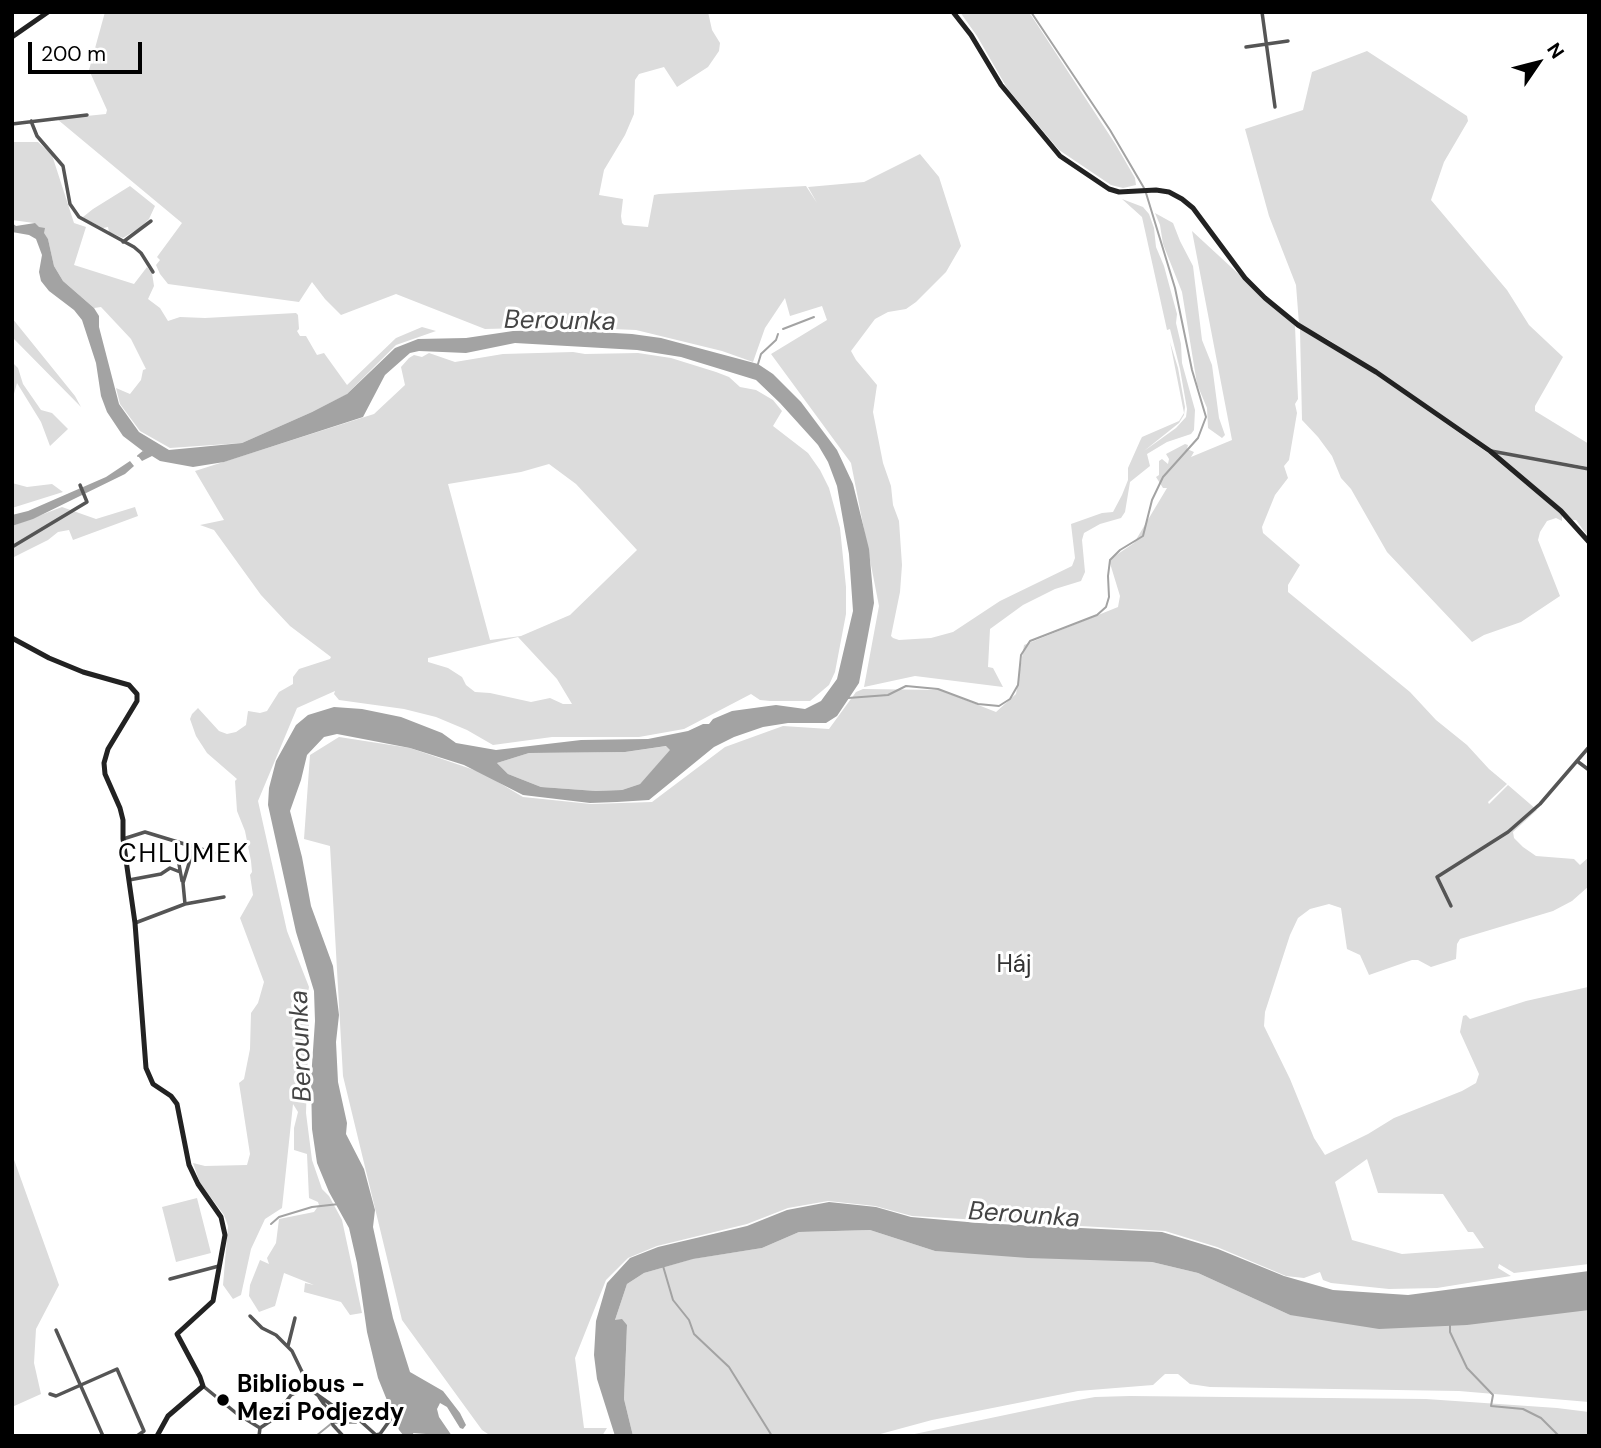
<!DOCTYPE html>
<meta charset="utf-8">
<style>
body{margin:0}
#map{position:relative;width:1601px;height:1448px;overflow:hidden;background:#fff;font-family:"DM Sans",sans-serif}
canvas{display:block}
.frame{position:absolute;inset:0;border:14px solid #000;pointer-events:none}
.north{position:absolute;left:1503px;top:28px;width:70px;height:70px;-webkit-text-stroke:5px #fff;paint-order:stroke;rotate:55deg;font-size:19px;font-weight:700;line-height:28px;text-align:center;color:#000}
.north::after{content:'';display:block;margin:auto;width:24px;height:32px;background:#000;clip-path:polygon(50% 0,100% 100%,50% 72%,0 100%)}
.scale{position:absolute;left:28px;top:42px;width:114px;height:32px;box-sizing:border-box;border:4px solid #000;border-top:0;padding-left:9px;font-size:21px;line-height:24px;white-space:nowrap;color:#000;-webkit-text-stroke:5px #fff;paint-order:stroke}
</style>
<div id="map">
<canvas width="1601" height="1448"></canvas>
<div class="frame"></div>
<div class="north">N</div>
<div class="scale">200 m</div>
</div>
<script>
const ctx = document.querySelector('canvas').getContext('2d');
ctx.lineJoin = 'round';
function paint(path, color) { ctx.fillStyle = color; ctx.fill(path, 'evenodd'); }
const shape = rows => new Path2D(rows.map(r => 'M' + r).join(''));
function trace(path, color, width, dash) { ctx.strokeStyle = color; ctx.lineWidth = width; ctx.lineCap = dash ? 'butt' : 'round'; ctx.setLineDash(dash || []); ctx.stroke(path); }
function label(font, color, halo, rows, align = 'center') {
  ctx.font = font + ' "DM Sans",sans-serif'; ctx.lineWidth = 6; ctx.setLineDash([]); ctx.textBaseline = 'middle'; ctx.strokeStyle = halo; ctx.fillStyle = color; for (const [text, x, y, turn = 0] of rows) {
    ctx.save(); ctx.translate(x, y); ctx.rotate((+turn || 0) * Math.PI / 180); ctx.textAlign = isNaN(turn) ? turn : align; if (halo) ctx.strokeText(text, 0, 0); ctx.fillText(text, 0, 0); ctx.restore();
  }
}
paint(shape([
 [105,12,708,12,712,30,720,43,719,51,708,67,677,87,664,67,639,74,635,80,634,114,625,135,604,170,599,195,623,199,621,216,622,223,624,225,648,227,654,195,659,194,806,186,817,203,808,187,864,182,920,154,939,177,961,246,946,272,916,302,906,309,888,312,875,319,851,351,856,360,877,385,873,412,883,463,891,486,893,505,899,521,902,565,900,592,891,636,893,638,899,640,931,638,953,632,1000,601,1072,566,1075,558,1071,524,1102,513,1113,512,1122,495,1128,480,1128,468,1140,441,1142,437,1179,421,1184,413,1170,342,1178,368,1185,407,1184,415,1179,423,1144,451,1176,428,1186,417,1187,409,1180,369,1170,329,1167,330,1142,217,1122,199,1143,207,1149,214,1154,228,1156,247,1164,266,1177,314,1176,323,1181,344,1182,363,1195,410,1194,430,1191,434,1167,442,1147,454,1150,466,1130,482,1125,512,1121,518,1100,524,1084,533,1082,540,1085,572,1081,581,1055,589,1023,605,990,629,988,667,993,668,1003,687,915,676,864,687,879,606,851,463,771,354,827,320,822,306,790,316,785,298,765,328,753,362,722,351,636,330,562,327,485,329,396,294,341,315,325,299,312,282,299,302,168,284,160,274,156,265,160,260,157,257,182,223,57,119,106,114,107,110,89,70],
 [960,12,1029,12,1116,145,1135,178,1136,185,1123,188,1111,185,1059,150,1007,88,977,36],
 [1367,51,1467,116,1468,121,1444,162,1431,200,1507,290,1529,325,1563,357,1535,406,1535,411,1589,444,1589,467,1492,450,1589,469,1589,538,1576,520,1572,520,1491,450,1329,340,1299,324,1296,285,1269,216,1245,129,1303,110,1312,72],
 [12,142,38,142,52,155,74,223,86,227,74,265,134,284,147,267,152,273,154,286,148,299,160,308,168,321,180,317,205,318,296,313,298,315,299,329,297,331,300,336,306,336,317,355,324,353,347,385,396,338,422,327,436,331,396,345,346,395,312,412,242,443,170,448,140,431,120,404,116,388,130,394,141,380,143,370,146,369,131,339,101,307,94,308,63,281,54,266,48,239,34,223,12,220],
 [130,186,155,206,149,219,141,227,123,238,109,232,108,227,103,228,84,218,83,217,93,209],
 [1155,213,1173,223,1180,241,1193,266,1202,340,1212,365,1219,418,1225,435,1222,438,1208,428,1207,408,1197,384,1182,292,1163,244,1160,225],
 [1192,231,1295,326,1298,399,1295,404,1297,413,1289,460,1284,466,1288,478,1275,495,1262,527,1263,533,1300,565,1288,585,1288,592,1410,692,1436,720,1467,745,1489,769,1507,784,1488,802,1489,804,1508,785,1537,810,1513,832,1514,838,1523,847,1536,856,1574,859,1580,865,1589,857,1589,886,1572,901,1553,911,1460,939,1457,944,1456,959,1431,967,1418,960,1412,960,1369,975,1360,955,1347,949,1341,908,1329,904,1310,909,1298,918,1290,935,1265,1012,1264,1026,1290,1079,1314,1138,1325,1155,1368,1134,1394,1118,1462,1091,1476,1083,1479,1074,1460,1032,1463,1016,1466,1015,1470,1019,1526,1001,1588,987,1589,1264,1514,1273,1499,1264,1498,1268,1511,1276,1437,1288,1389,1289,1331,1283,1323,1280,1320,1272,1304,1278,1286,1276,1217,1247,1165,1231,912,1216,875,1206,828,1201,788,1208,747,1224,657,1246,628,1258,606,1280,575,1358,584,1428,607,1428,602,1436,491,1436,482,1430,402,1320,343,1076,330,846,304,839,310,755,339,737,410,748,483,773,523,797,591,804,652,802,725,747,783,726,829,729,856,692,863,689,940,690,996,712,1016,694,1024,645,1118,607,1120,596,1109,560,1134,543,1167,488,1163,488,1156,477,1159,475,1159,461,1162,459,1168,464,1169,459,1166,454,1185,444,1188,445,1187,449,1194,452,1191,457,1232,440],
 [1367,1159,1378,1193,1443,1194,1468,1232,1473,1232,1484,1248,1402,1254,1352,1240,1335,1182],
 [12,318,75,396,81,407,12,337],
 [1300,329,1375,374,1488,453,1562,515,1562,521,1556,518,1547,521,1540,532,1538,540,1560,596,1521,622,1484,635,1472,642,1387,552,1351,489,1341,478,1332,456,1318,437,1302,420],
 [573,352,585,354,638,353,671,358,716,372,729,377,740,387,756,390,773,400,782,411,773,426,808,453,820,470,829,488,840,528,846,587,846,614,835,672,829,685,810,701,770,701,760,700,751,694,684,729,639,737,552,737,493,745,467,730,436,717,404,709,339,700,334,694,335,691,297,708,258,801,287,931,309,987,307,998,309,999,309,1017,306,1113,312,1160,322,1189,329,1196,342,1220,362,1313,350,1315,341,1302,304,1292,305,1283,314,1285,284,1273,275,1306,259,1312,249,1296,250,1285,260,1260,269,1264,267,1258,276,1243,279,1219,314,1212,319,1205,318,1202,309,1198,307,1154,294,1150,294,1128,298,1112,293,1104,282,1208,265,1219,251,1249,241,1295,233,1299,223,1285,228,1226,224,1215,200,1183,193,1163,205,1166,247,1165,250,1154,239,1083,244,1079,250,1049,251,1013,258,1003,264,982,240,918,253,895,250,875,252,872,251,861,245,831,237,811,235,781,237,779,207,753,196,736,190,719,192,714,198,708,219,731,227,734,236,732,246,725,248,711,260,713,267,711,279,692,293,684,293,677,299,669,330,659,331,657,290,626,261,595,214,530,200,525,224,520,195,471,374,414,405,385,401,367,409,358,414,355,422,357,429,353,455,362,503,354],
 [549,464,576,484,637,550,570,615,521,636,490,640,448,484,521,472],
 [518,637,557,679,572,704,563,704,550,698,531,702,490,693,475,692,466,685,462,677,448,668,428,662,428,658],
 [12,362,18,368,23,384,41,410,52,413,68,429,50,446,41,422,17,383,12,401],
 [12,483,27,487,52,484,63,492,12,508],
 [62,507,96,519,135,507,138,516,73,540,69,530,58,532,48,540,12,558,12,526],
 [667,746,671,750,640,784,622,790,596,791,541,787,508,774,497,763,529,753,625,752],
 [12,1154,59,1285,36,1329,34,1363,41,1394,12,1407],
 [197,1198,211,1253,176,1262,162,1207],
 [870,1230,935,1251,1152,1262,1198,1273,1290,1315,1589,1309,1589,1402,1459,1391,1210,1387,1190,1384,1178,1374,1165,1374,1153,1385,1078,1391,932,1420,873,1436,633,1436,624,1399,627,1325,615,1320,627,1284,644,1273,692,1259,762,1248,799,1232],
 [1130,1396,1426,1399,1557,1408,1589,1412,1589,1436,905,1436,1067,1402,1095,1397]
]), '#dcdcdc');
paint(shape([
 [12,223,16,226,35,223,39,227,45,228,44,233,48,239,54,266,63,281,94,308,99,316,99,327,119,404,139,432,169,450,242,443,312,412,347,394,395,348,418,339,466,338,513,331,562,330,632,334,661,338,758,364,773,374,801,402,837,450,853,484,869,549,874,603,859,683,837,716,826,723,788,723,763,727,734,737,714,747,649,800,617,802,590,803,523,795,464,765,410,748,337,734,324,737,307,755,301,780,290,811,302,857,311,906,333,966,339,1015,336,1042,338,1082,347,1123,346,1134,364,1169,375,1210,373,1227,393,1318,410,1372,443,1391,460,1413,466,1425,463,1429,460,1428,447,1407,440,1403,437,1409,439,1417,452,1436,413,1433,414,1436,404,1436,399,1430,378,1378,367,1332,357,1263,349,1228,329,1192,317,1163,312,1129,311,1079,315,1021,314,991,296,932,268,805,269,788,276,761,296,725,308,715,334,707,362,709,401,717,442,733,456,743,496,750,581,740,648,739,688,731,703,724,709,724,713,719,732,711,776,705,805,709,821,701,837,679,853,611,849,554,837,486,828,462,818,445,780,403,756,380,681,357,637,350,515,343,466,353,419,351,410,353,385,375,363,417,224,462,193,467,160,461,152,456,142,461,138,456,144,452,123,436,107,412,101,396,96,363,82,320,74,310,49,291,41,281,39,272,42,255,36,239,29,235,12,232],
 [666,746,670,750,640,784,622,790,596,791,541,787,508,774,497,763,529,753,625,752],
 [130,461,134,466,125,474,33,519,12,526,12,515,28,511,106,477],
 [829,1202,876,1207,911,1217,979,1223,1162,1232,1218,1249,1284,1276,1333,1290,1408,1295,1589,1271,1589,1310,1467,1325,1379,1329,1290,1315,1198,1273,1152,1262,1028,1258,935,1251,870,1230,799,1232,762,1248,693,1259,644,1273,627,1284,615,1320,622,1319,627,1325,624,1399,633,1436,615,1436,597,1379,594,1355,596,1321,607,1283,630,1258,658,1247,747,1226,787,1210]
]), '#a3a3a3');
trace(shape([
 [1031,12,1110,130,1144,188],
 [783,329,814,317],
 [758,364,761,354,776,340,778,334],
 [138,456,143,452,145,454],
 [848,698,888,695,906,686,938,689,978,704,999,706,1010,699,1018,685,1021,655,1030,641,1097,615,1106,607,1109,597,1108,576,1110,560,1120,550,1143,536,1152,500,1163,477,1198,438,1206,417,1192,370,1175,288,1146,193],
 [271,1224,279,1217,312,1207,339,1204],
 [663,1266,673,1300,689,1320,694,1334,729,1367,772,1436],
 [1450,1324,1450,1332,1467,1368,1493,1395,1491,1406,1523,1409,1541,1418,1559,1436],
 [316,1436,332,1423,356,1423]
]), '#a3a3a3', 2);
trace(shape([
 [1262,12,1275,107],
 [1246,47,1288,41],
 [31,121,37,136,63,166,70,204,79,217,134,247,141,253,153,272],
 [12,124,87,115],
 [123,242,151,221],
 [1491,451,1589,469],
 [12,547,87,502,80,485],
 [1577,761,1589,770],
 [123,839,145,832,214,853],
 [175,842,182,881],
 [129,880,161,874,170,868,180,872],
 [185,904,183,883,194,847],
 [1451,906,1437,877,1508,832,1540,804,1589,747],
 [135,923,185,904,224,897],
 [170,1279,219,1266],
 [250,1316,262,1328,276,1335,292,1351,305,1378,300,1390],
 [56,1330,103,1436],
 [288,1346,295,1318],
 [305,1378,314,1391],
 [203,1386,236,1413,260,1428],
 [50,1394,56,1396,117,1369,144,1431,137,1436],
 [319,1397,330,1413,333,1425,343,1436],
 [260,1428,272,1420,291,1395,304,1389,312,1391,336,1408,356,1417,376,1435,380,1434,390,1420,389,1414],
 [259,1436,260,1428]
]), '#555', 3.5);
trace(shape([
 [953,12,971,35,1001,85,1060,156,1109,189,1119,192,1156,190,1169,192,1182,199,1193,208,1245,278,1265,298,1298,325,1376,372,1490,451,1561,511,1589,542],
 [12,37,48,12],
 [12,638,49,658,83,672,129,685,137,694,137,701,108,749,104,763,105,774,120,808,123,820,123,839,135,923,146,1068,153,1084,171,1096,177,1104,189,1165,198,1184,221,1217,225,1235,213,1301,177,1334,200,1377,203,1386,168,1416,157,1436]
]), '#222', 5);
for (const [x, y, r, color] of [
 [223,1400,7,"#000"]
]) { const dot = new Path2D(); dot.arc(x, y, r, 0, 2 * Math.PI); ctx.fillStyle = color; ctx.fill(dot); trace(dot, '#fff', 2.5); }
label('24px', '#333', '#fff', [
 ["Háj",1014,966]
]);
label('bold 24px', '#000', '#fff', [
 ["Bibliobus -",237,1386],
 ["Mezi Podjezdy",237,1414]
], 'left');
label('italic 26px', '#444', '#fff', [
 ["Berounka",560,322,1],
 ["Berounka",302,1046,-92],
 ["Berounka",1024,1216,4]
]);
ctx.letterSpacing = '2px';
label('26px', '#000', '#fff', [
 ["CHLUMEK",184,855]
]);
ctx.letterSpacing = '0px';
</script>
